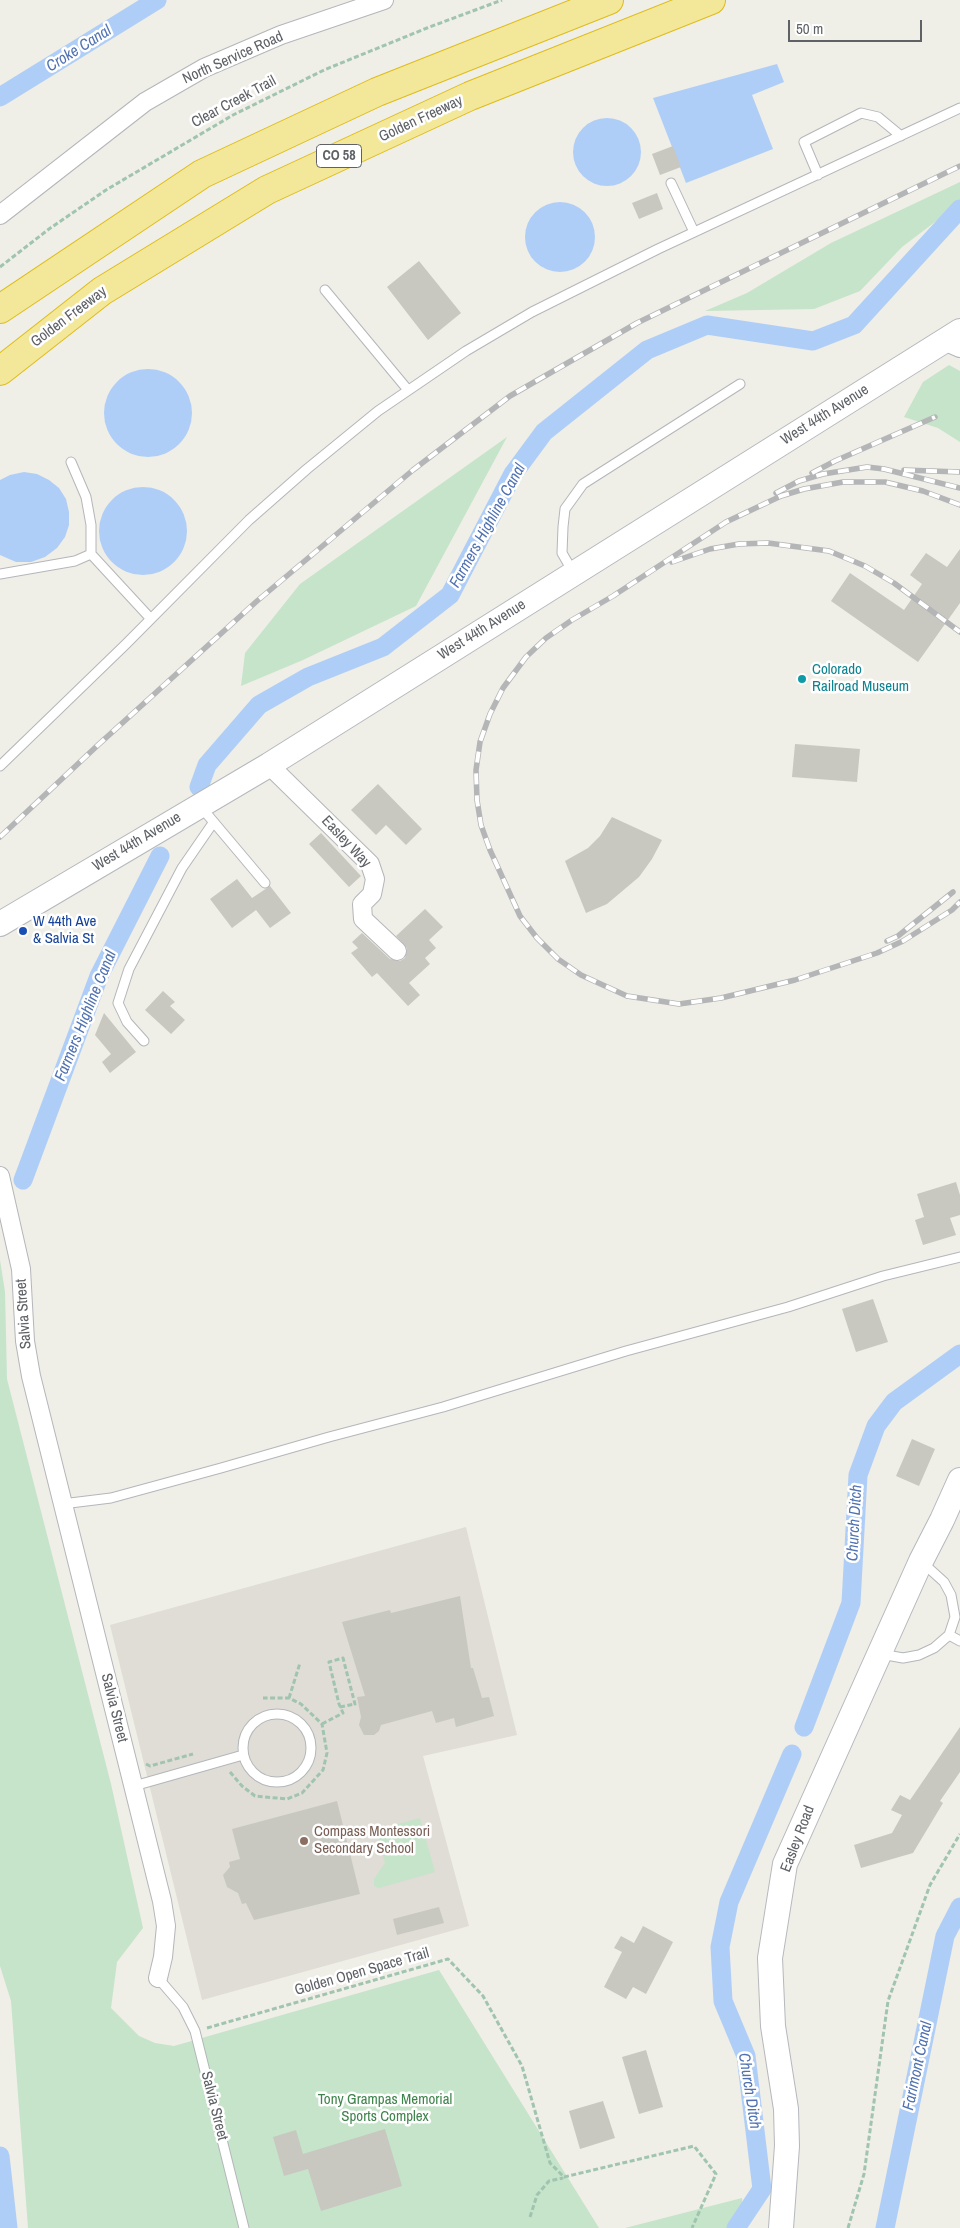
<!DOCTYPE html>
<style>
body{margin:0}
#map{position:relative;width:960px;height:2228px;overflow:hidden;background:#efeee7;font-family:"Archivo Narrow",sans-serif}
canvas{display:block}
.scale{position:absolute;left:788px;top:20px;width:134px;height:22px;box-sizing:border-box;border:2px solid #5e6166;border-top:0;padding-left:6px;font-size:15px;line-height:18px;white-space:nowrap;color:#5e6166;-webkit-text-stroke:4px #fff;paint-order:stroke}
</style>
<div id="map">
<canvas width="960" height="2228"></canvas>
<div class="scale">50 m</div>
</div>
<script>
const ctx = document.querySelector('canvas').getContext('2d');
ctx.lineJoin = 'round';
function paint(path, color) { ctx.fillStyle = color; ctx.fill(path, 'evenodd'); }
const shape = rows => new Path2D(rows.map(r => 'M' + r).join(''));
function trace(path, color, width, dash) { ctx.strokeStyle = color; ctx.lineWidth = width; ctx.lineCap = dash ? 'butt' : 'round'; ctx.setLineDash(dash || []); ctx.stroke(path); }
function label(font, color, halo, rows, align = 'center') {
  ctx.font = font + ' "Archivo Narrow",sans-serif'; ctx.lineWidth = 5; ctx.setLineDash([]); ctx.textBaseline = 'middle'; ctx.strokeStyle = halo; ctx.fillStyle = color; for (const [text, x, y, turn = 0] of rows) {
    ctx.save(); ctx.translate(x, y); ctx.rotate((+turn || 0) * Math.PI / 180); ctx.textAlign = isNaN(turn) ? turn : align; if (halo) ctx.strokeText(text, 0, 0); ctx.fillText(text, 0, 0); ctx.restore();
  }
}
paint(shape([
 [466,1527,517,1735,423,1756,469,1926,202,2000,110,1625]
]), '#dfddd5');
paint(shape([
 [960,182,960,203,902,247,860,291,814,309,705,311,747,293,831,243],
 [949,365,960,371,960,442,938,428,904,417,923,382],
 [507,437,416,606,303,660,241,686,245,653,300,584],
 [0,1260,5,1292,7,1379,111,1784,143,1928,117,1962,111,2008,139,2036,155,2043,174,2046,439,1970,599,2228,28,2228,11,2001,0,1966],
 [420,1818,435,1872,379,1888,374,1886,374,1879,385,1863,376,1830],
 [742,2198,744,2228,625,2228]
]), '#c6e4ca');
paint(shape([
 [777,64,784,82,752,95,773,149,686,183,653,98],
 '573 152a34 34 0 1 1 68 0a34 34 0 1 1-68 0Z',
 '525 237a35 35 0 1 1 70 0a35 35 0 1 1-70 0Z',
 '104 413a44 44 0 1 1 88 0a44 44 0 1 1-88 0Z',
 [24,472,37,474,49,480,59,488,66,499,69,512,69,525,65,537,57,548,45,557,31,562,16,562,0,555,0,480,10,475],
 '99 531a44 44 0 1 1 88 0a44 44 0 1 1-88 0Z'
]), '#afcef7');
trace(shape([
 [0,97,157,0],
 [199,787,207,765,259,705,308,677,383,647,450,595,513,474,544,432,647,350,707,325,813,341,854,325,960,209],
 [23,1180,99,976,160,856],
 [804,1727,851,1603,858,1475,876,1426,894,1402,960,1354],
 [0,2156,8,2228],
 [736,2228,762,2189,746,2056,723,2001,720,1947,729,1902,792,1754],
 [885,2228,945,1936,960,1907]
]), '#afcef7', 19);
paint(shape([
 [673,146,681,167,660,175,652,154],
 [657,193,663,209,639,219,632,203],
 [419,261,461,313,428,340,387,287],
 [960,549,960,603,918,662,831,601,850,573,904,610,922,584,910,575,926,553,947,567],
 [795,744,860,749,857,782,792,777],
 [378,784,422,829,406,845,386,825,376,835,351,810],
 [612,817,662,840,652,859,639,877,607,904,586,913,565,861,588,848,600,836],
 [321,833,361,876,349,887,309,844],
 [237,879,252,898,270,886,291,913,270,928,256,910,232,928,210,899],
 [425,909,443,927,429,940,436,948,425,958,430,964,409,983,420,995,408,1006,377,973,372,977,351,953,358,948,352,942,362,933,390,959,400,961,405,958,407,948,396,936],
 [163,991,175,1002,170,1006,185,1020,171,1034,145,1010],
 [104,1013,136,1052,110,1073,102,1062,111,1054,95,1035],
 [956,1182,960,1195,960,1215,950,1218,956,1235,923,1245,915,1220,924,1217,917,1194],
 [873,1299,888,1342,856,1352,842,1309],
 [912,1439,935,1449,919,1486,896,1476],
 [460,1596,471,1668,473,1668,482,1698,489,1697,494,1716,456,1727,454,1718,436,1723,432,1711,381,1725,379,1731,374,1735,364,1735,359,1725,361,1717,357,1697,365,1696,342,1622,390,1610,391,1613],
 [960,1727,960,1772,940,1801,943,1803,913,1853,861,1868,854,1845,892,1833,902,1815,891,1810,900,1795,910,1800],
 [337,1801,360,1894,254,1920,246,1903,242,1904,238,1893,227,1887,223,1875,230,1867,229,1862,240,1859,232,1829],
 [439,1907,444,1923,397,1935,393,1919],
 [643,1926,673,1942,646,1994,633,1987,626,1999,604,1987,622,1952,614,1948,621,1936,634,1943],
 [646,2050,663,2107,639,2114,622,2057],
 [603,2101,615,2138,580,2149,569,2111],
 [385,2129,402,2186,321,2211,308,2169,284,2176,273,2137,296,2130,303,2154]
]), '#c8c8c1');
const lane = shape([
 [818,175,804,142,861,113,878,117,901,136],
 [671,183,694,232],
 [325,290,408,390],
 [71,462,86,497,91,525,91,554,151,619],
 [573,572,562,553,563,527,565,509,583,484,740,384],
 [0,574,75,561,91,554],
 [0,766,126,644,249,520,307,469,378,411,466,351,532,312,658,249,960,108],
 [201,807,265,883],
 [144,1041,127,1022,118,1003,129,969,182,868,213,823],
 [62,1504,111,1498,221,1468,329,1437,443,1407,626,1351,788,1307,883,1276,960,1257],
 [949,1635,960,1641],
 [881,1654,903,1658,919,1655,934,1648,949,1635,955,1617,951,1595,944,1582,923,1563],
 '243 1748a34 34 0 1 1 68 0a34 34 0 1 1-68 0Z',
 [134,1786,243,1755],
 [158,1978,183,2007,195,2031,244,2228]
]);
const street = shape([
 [0,215,145,102,204,68,281,35,384,0],
 [944,341,960,348],
 [269,765,370,864,375,879,372,894,362,904,363,919,397,951],
 [0,1176,21,1269,25,1341,31,1376,162,1901,166,1926,163,1957,158,1978]
]);
const secondary = shape([
 [0,924,269,765,960,331],
 [781,2228,787,2146,786,2109,773,2026,770,1958,785,1864,921,1561,942,1520,960,1480]
]);
const highway = shape([
 [0,309,202,174,377,92,609,0],
 [0,371,102,291,267,190,470,96,711,0]
]);
trace(lane, '#b4b6ba', 11);
trace(street, '#b4b6ba', 20);
trace(secondary, '#b5b8bd', 26);
trace(highway, '#dfbc17', 30);
trace(shape([
 [0,267,49,229,106,190,233,115,324,70,427,28,502,0],
 [289,1698,300,1663],
 [340,1707,355,1704],
 [322,1724,343,1713,339,1704,329,1662,343,1658,355,1704,358,1703],
 [146,1764,150,1766,193,1754],
 [230,1772,242,1786,255,1796,287,1799,302,1793,323,1770,327,1753,322,1724,301,1704,289,1698,263,1698],
 [207,2028,448,1959,483,1996,522,2066,550,2163,564,2177,694,2146,716,2174,692,2228],
 [530,2217,537,2195,549,2181,563,2178],
 [848,2228,864,2174,888,2001,930,1885,960,1834]
]), '#a0c4af', 3, [5, 2.5]);
trace(lane, '#fff', 9);
trace(street, '#fff', 18);
trace(secondary, '#fff', 24);
trace(highway, '#f3e89a', 28);
const rail = shape([
 [904,470,960,472],
 [812,473,835,461,935,417],
 [776,493,799,481,823,474,867,467,884,469,960,488],
 [960,505,923,491,885,482,843,482,804,489,781,496,726,522,613,596,572,620,546,638,526,657,503,688,490,714,480,742,476,770,477,800,481,825,490,850,520,916,537,938,558,959,581,975,627,996,679,1004,721,998,795,980,877,953,903,941,952,910,960,902],
 [672,562,710,549,739,544,768,543,829,551,865,566,894,583,960,632],
 [0,837,98,745,257,601,413,470,510,396,637,323,960,166],
 [887,941,898,936,953,892]
]);
trace(rail, '#b4b5b6', 5.5);
trace(rail, '#fff', 4, [11]);
for (const [x, y, r, color] of [
 [802,679,5,"#0f9aa8"],
 [23,931,5,"#1a4fb4"],
 [304,1841,5,"#8d6e63"]
]) { const dot = new Path2D(); dot.arc(x, y, r, 0, 2 * Math.PI); ctx.fillStyle = color; ctx.fill(dot); trace(dot, '#fff', 2); }
for (const [x, y, w] of [
 [339,156,45]
]) { const box = new Path2D(); box.roundRect(x - w / 2, y - 11.5, w, 23, 4); ctx.fillStyle = '#fff'; ctx.fill(box); trace(box, '#5e6166', 1); }
label('bold 14px', '#5e6166', null, [
 ["CO 58",339,156]
]);
label('15px', '#5e6166', '#fff', [
 ["North Service Road",233,58,-24],
 ["Clear Creek Trail",234,102,-28],
 ["Golden Freeway",421,119,-25],
 ["Golden Freeway",69,317,-37],
 ["West 44th Avenue",825,415,-32],
 ["West 44th Avenue",482,630,-32],
 ["West 44th Avenue",137,842,-31],
 ["Easley Way",346,842,47],
 ["Salvia Street",24,1314,-94],
 ["Salvia Street",114,1708,76],
 ["Easley Road",798,1839,-69],
 ["Golden Open Space Trail",362,1972,-16],
 ["Salvia Street",214,2106,76]
]);
label('15px', '#0d838f', '#fff', [
 ["Colorado",812,670],
 ["Railroad Museum",812,687]
], 'left');
label('15px', '#164399', '#fff', [
 ["W 44th Ave",33,922],
 ["& Salvia St",33,939]
], 'left');
label('15px', '#785e54', '#fff', [
 ["Compass Montessori",314,1832],
 ["Secondary School",314,1849]
], 'left');
label('15px', '#3f844c', '#fff', [
 ["Tony Grampas Memorial",385,2100],
 ["Sports Complex",385,2117]
]);
label('italic 16px', '#5072b1', '#fff', [
 ["Croke Canal",79,49,-32],
 ["Farmers Highline Canal",488,526,-61],
 ["Farmers Highline Canal",86,1016,-68],
 ["Church Ditch",855,1523,-87],
 ["Farimont Canal",918,2066,-78],
 ["Church Ditch",749,2091,81]
]);
</script>
